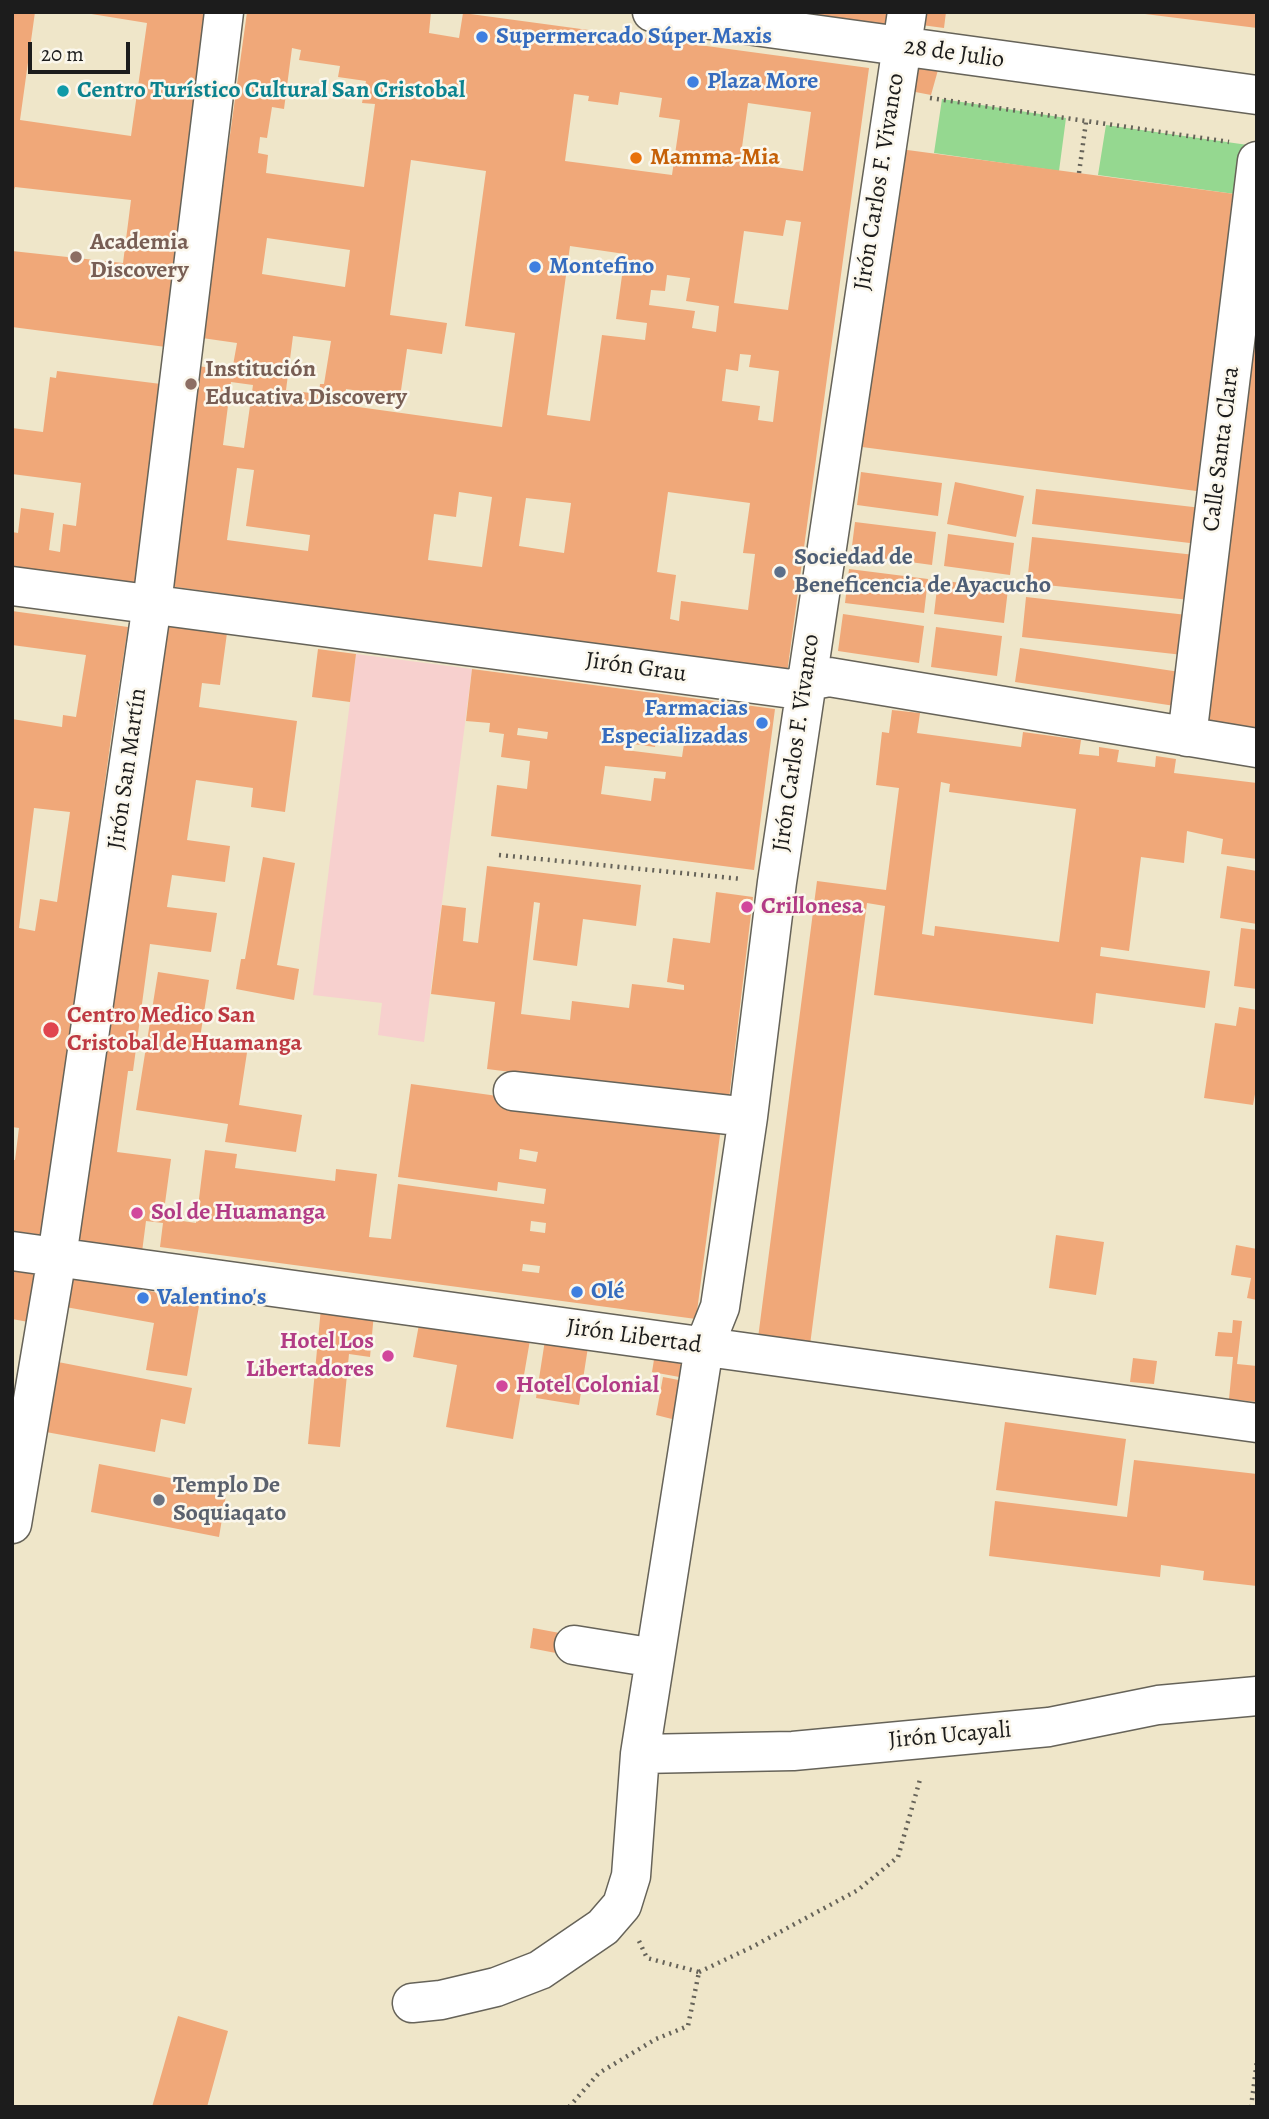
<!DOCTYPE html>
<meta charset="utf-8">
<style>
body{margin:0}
#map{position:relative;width:1269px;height:2119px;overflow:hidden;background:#efe6c9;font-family:Alegreya,serif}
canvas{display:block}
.frame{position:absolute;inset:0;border:14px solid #1c1c1c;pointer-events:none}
.scale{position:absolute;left:28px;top:42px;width:102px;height:32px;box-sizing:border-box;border:4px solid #1c1c1c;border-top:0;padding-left:9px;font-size:21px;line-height:24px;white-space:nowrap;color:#1c1c1c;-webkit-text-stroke:5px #fbf7ec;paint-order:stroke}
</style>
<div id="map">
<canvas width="1269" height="2119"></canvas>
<div class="frame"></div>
<div class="scale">20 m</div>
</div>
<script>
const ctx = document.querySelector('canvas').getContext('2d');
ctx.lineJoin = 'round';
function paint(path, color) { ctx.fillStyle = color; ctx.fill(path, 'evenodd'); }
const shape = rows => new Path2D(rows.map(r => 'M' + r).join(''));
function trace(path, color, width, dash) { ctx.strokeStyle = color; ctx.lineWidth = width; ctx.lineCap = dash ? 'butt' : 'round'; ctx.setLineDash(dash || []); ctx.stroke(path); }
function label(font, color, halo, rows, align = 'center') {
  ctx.font = font + ' Alegreya,serif'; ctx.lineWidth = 5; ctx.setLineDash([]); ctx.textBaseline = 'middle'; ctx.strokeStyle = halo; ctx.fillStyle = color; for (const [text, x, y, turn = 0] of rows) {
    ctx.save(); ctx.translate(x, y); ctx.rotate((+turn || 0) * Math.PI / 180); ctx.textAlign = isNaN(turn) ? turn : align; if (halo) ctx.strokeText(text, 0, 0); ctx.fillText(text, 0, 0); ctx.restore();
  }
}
paint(shape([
 [356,654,472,669,424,1042,378,1035,382,1003,313,995]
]), '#f7d0ce');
paint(shape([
 [942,99,1066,118,1059,171,934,153],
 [1106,125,1248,145,1242,195,1098,175]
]), '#95d890');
paint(shape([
 [12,12,35,12,20,120,131,136,147,23,79,12,208,12,166,347,12,327,12,251,123,263,131,200,15,187,12,195],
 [247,12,431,12,429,33,459,38,463,13,869,68,787,673,169,586,198,366,232,371,237,343,202,338],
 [292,48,301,50,299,60,340,66,338,77,366,81,362,103,375,104,364,187,266,173,268,155,258,153,260,137,267,138,272,107,284,109],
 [620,92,662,98,659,117,680,120,672,175,565,161,574,94,589,96,588,101,618,105],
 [748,103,811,112,803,171,740,162],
 [411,160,486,171,465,326,515,333,502,427,344,405,346,389,400,397,407,349,442,354,447,323,390,315],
 [786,220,801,222,788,310,734,303,744,231,783,236],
 [267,238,350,250,345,287,262,274],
 [570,246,625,254,616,319,647,323,645,340,602,335,590,421,547,415],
 [667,275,690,278,686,301,719,306,716,332,692,328,695,311,649,305,651,290,665,291],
 [293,336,331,341,324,384,320,384,319,394,286,390],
 [740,354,751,355,749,367,779,371,773,422,758,420,760,406,722,401,726,369,738,371],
 [231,382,253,385,244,448,223,445],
 [237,468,254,470,246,526,310,535,308,551,227,540],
 [459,492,492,497,482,567,428,560,434,514,456,517],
 [668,492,750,503,743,553,755,554,748,610,681,601,679,621,670,619,676,575,657,572],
 [526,498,571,503,564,553,519,546],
 [765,12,887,12,885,30],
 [916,12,946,12,944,28,914,24],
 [1146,12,1257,12,1257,28,1145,14],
 [908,66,938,70,931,95,905,90],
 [900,149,1242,195,1204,492,862,447],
 [1255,335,1257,336,1257,731,1207,725],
 [57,371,161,384,136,583,12,567,12,532,18,533,21,508,54,513,49,550,60,552,63,524,76,526,81,483,12,474,12,428,43,432,50,377,56,378],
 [861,472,942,483,938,516,857,505],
 [955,482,1024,496,1016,537,947,524],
 [1036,489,1202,508,1198,544,1032,524],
 [855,522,936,532,932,565,851,554],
 [948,534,1014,543,1010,575,944,566],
 [1032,537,1195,555,1190,600,1027,583],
 [849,569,928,579,924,613,845,603],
 [938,580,1008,589,1004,623,934,614],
 [1026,597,1187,615,1183,655,1022,637],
 [12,611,128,627,111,738,44,1235,12,1231,12,1160,15,1160,19,1128,12,1127,12,719,62,727,63,715,76,717,86,655,12,645],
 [34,808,70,812,57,902,40,899,35,931,19,928],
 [843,614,924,626,919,663,838,651],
 [160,623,227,633,220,685,202,683,199,707,297,721,285,812,251,807,253,788,196,780,187,840,230,846,225,882,172,875,167,907,217,913,211,952,150,944,133,1071,128,1071,117,1152,171,1159,163,1218,196,1223,205,1150,237,1154,235,1168,335,1181,336,1169,377,1174,369,1237,391,1239,398,1184,544,1204,546,1189,498,1182,497,1191,398,1177,411,1084,721,1127,696,1319,160,1247,163,1223,146,1221,142,1252,78,1243],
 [520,1149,538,1152,536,1162,519,1159],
 [531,1221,546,1223,545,1233,530,1231],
 [523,1264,540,1266,539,1273,522,1271],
 [936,627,1002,636,997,676,931,667],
 [1020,648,1180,672,1175,706,1015,682],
 [318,649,356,654,350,702,312,697],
 [472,669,775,709,754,870,491,836,497,785,527,789,530,761,501,757,504,734,489,732,490,723,466,721],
 [518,728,548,732,547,739,517,735],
 [657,733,685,737,682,757,625,750,626,743,655,747],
 [605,766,666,772,665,779,654,778,651,801,601,794],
 [892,710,920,713,917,733,1021,747,1023,732,1081,740,1079,754,1099,756,1099,747,1119,750,1117,762,1155,767,1156,756,1176,759,1174,773,1257,783,1257,859,1221,854,1223,839,1187,831,1184,863,1141,857,1129,951,1101,947,1100,956,1210,971,1205,1008,1096,993,1093,1024,874,995,885,906,867,903,810,1345,758,1338,817,881,886,890,899,788,876,785,882,732,889,733],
 [941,782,950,784,949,792,1076,809,1059,942,935,926,934,936,922,934],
 [263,857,295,863,277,965,299,969,294,1000,236,989,241,959,245,959],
 [487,866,641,885,636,926,583,919,577,966,533,960,540,903,534,902,521,1014,570,1020,572,1001,629,1008,632,984,684,990,684,985,667,982,673,938,710,943,716,892,753,897,729,1099,487,1069,495,1002,431,994,442,905,466,908,463,941,478,943],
 [1227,866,1257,871,1257,924,1220,918],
 [1241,928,1257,930,1257,989,1234,986],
 [158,972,209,980,200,1038,248,1046,239,1105,302,1115,296,1152,225,1142,228,1124,136,1110],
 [1239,1007,1257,1010,1257,1083,1253,1105,1204,1098,1215,1023,1236,1026],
 [1056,1235,1104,1242,1096,1295,1049,1288],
 [1236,1245,1257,1249,1257,1300,1247,1298,1251,1278,1231,1275],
 [12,1270,40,1275,34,1323,12,1319],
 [65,1276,200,1300,187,1376,146,1370,154,1323,60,1306],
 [321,1308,374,1313,370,1357,349,1354,340,1447,308,1444],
 [420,1319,530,1340,513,1439,446,1427,457,1365,413,1357],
 [1233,1320,1242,1321,1237,1364,1257,1366,1257,1402,1229,1399,1233,1357,1215,1356,1218,1332,1232,1333],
 [545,1340,588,1347,579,1405,536,1398],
 [657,1341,690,1347,685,1378,652,1372],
 [1133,1358,1157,1361,1154,1384,1130,1382],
 [58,1362,192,1388,185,1424,161,1419,155,1452,46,1432],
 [663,1377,684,1381,676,1420,656,1415],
 [1005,1422,1126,1439,1117,1506,996,1490],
 [1134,1460,1257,1474,1257,1586,1203,1580,1204,1571,1161,1565,1160,1577,989,1556,995,1501,1127,1517],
 [99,1464,227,1489,219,1537,91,1512],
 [533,1628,565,1634,561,1654,530,1648],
 [178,2016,228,2031,207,2107,152,2107]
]), '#f0a879');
const minor = shape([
 [652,12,1257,95],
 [12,586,792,689,808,681,829,677,1257,748],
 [1187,737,1257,161],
 [513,1091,748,1117],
 [12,1251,1257,1423],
 [12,1524,57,1257,152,604,224,12],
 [574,1645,655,1658],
 [640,1754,793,1751,1049,1727,1158,1705,1257,1696],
 [412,2003,441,2000,496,1987,540,1970,603,1927,622,1905,631,1876,640,1754,704,1347,720,1307,748,1117,777,882,907,12]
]);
trace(minor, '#666359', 41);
trace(shape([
 [930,98,1229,142],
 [1079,173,1086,122],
 [499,855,742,879],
 [639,1941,647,1958,699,1972],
 [699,1972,752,1947,858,1890,898,1857,921,1776],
 [569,2107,599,2073,656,2039,688,2026,699,1972],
 [1251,2107,1257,2061]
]), '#666359', 4.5, [2, 5]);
trace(minor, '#fff', 38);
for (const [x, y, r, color] of [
 [482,37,7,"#3f7fe0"],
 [693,82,7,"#3f7fe0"],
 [63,91,7,"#0f9aa8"],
 [636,158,7,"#e8710a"],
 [76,257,7,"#8d6e63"],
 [535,267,7,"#3f7fe0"],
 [191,384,7,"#8d6e63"],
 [780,572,7,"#5c6f8a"],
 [762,723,7,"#3f7fe0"],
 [747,907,7,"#d1479c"],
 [51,1030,9,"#e0444e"],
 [137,1213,7,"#d1479c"],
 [577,1292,7,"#3f7fe0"],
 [143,1298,7,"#3f7fe0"],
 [388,1356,7,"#d1479c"],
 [502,1386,7,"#d1479c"],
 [159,1500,7,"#6b7280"]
]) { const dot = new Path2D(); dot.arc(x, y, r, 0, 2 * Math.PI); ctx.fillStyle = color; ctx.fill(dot); trace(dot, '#fbf7ec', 2.5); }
label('bold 24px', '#366cbe', '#fbf7ec', [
 ["Supermercado Súper Maxis",496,37],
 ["Plaza More",707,82],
 ["Montefino",549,267],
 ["Farmacias",748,709,"right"],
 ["Especializadas",748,737,"right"],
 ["Olé",591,1292],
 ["Valentino's",157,1298]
], 'left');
label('24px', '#1c1c1c', '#fbf7ec', [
 ["28 de Julio",954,54,8],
 ["Jirón Carlos F. Vivanco",880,182,-81],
 ["Calle Santa Clara",1222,449,-83],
 ["Jirón Grau",636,668,8],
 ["Jirón Carlos F. Vivanco",797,743,-82],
 ["Jirón San Martín",128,769,-82],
 ["Jirón Libertad",634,1337,8],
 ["Jirón Ucayali",950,1736,-5]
]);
label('bold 24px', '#0d838f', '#fbf7ec', [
 ["Centro Turístico Cultural San Cristobal",77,91]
], 'left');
label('bold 24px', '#c56008', '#fbf7ec', [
 ["Mamma-Mia",650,158]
], 'left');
label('bold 24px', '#785e54', '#fbf7ec', [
 ["Academia",90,243],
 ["Discovery",90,271],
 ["Institución",205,370],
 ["Educativa Discovery",205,398]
], 'left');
label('bold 24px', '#4e5e75', '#fbf7ec', [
 ["Sociedad de",794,558],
 ["Beneficencia de Ayacucho",794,586]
], 'left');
label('bold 24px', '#b23c85', '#fbf7ec', [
 ["Crillonesa",761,907],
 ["Sol de Huamanga",151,1213],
 ["Hotel Los",374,1342,"right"],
 ["Libertadores",374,1370,"right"],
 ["Hotel Colonial",516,1386]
], 'left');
label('bold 24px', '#be3a42', '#fbf7ec', [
 ["Centro Medico San",67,1016],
 ["Cristobal de Huamanga",67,1044]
], 'left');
label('bold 24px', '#5b616d', '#fbf7ec', [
 ["Templo De",173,1486],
 ["Soquiaqato",173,1514]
], 'left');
</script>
